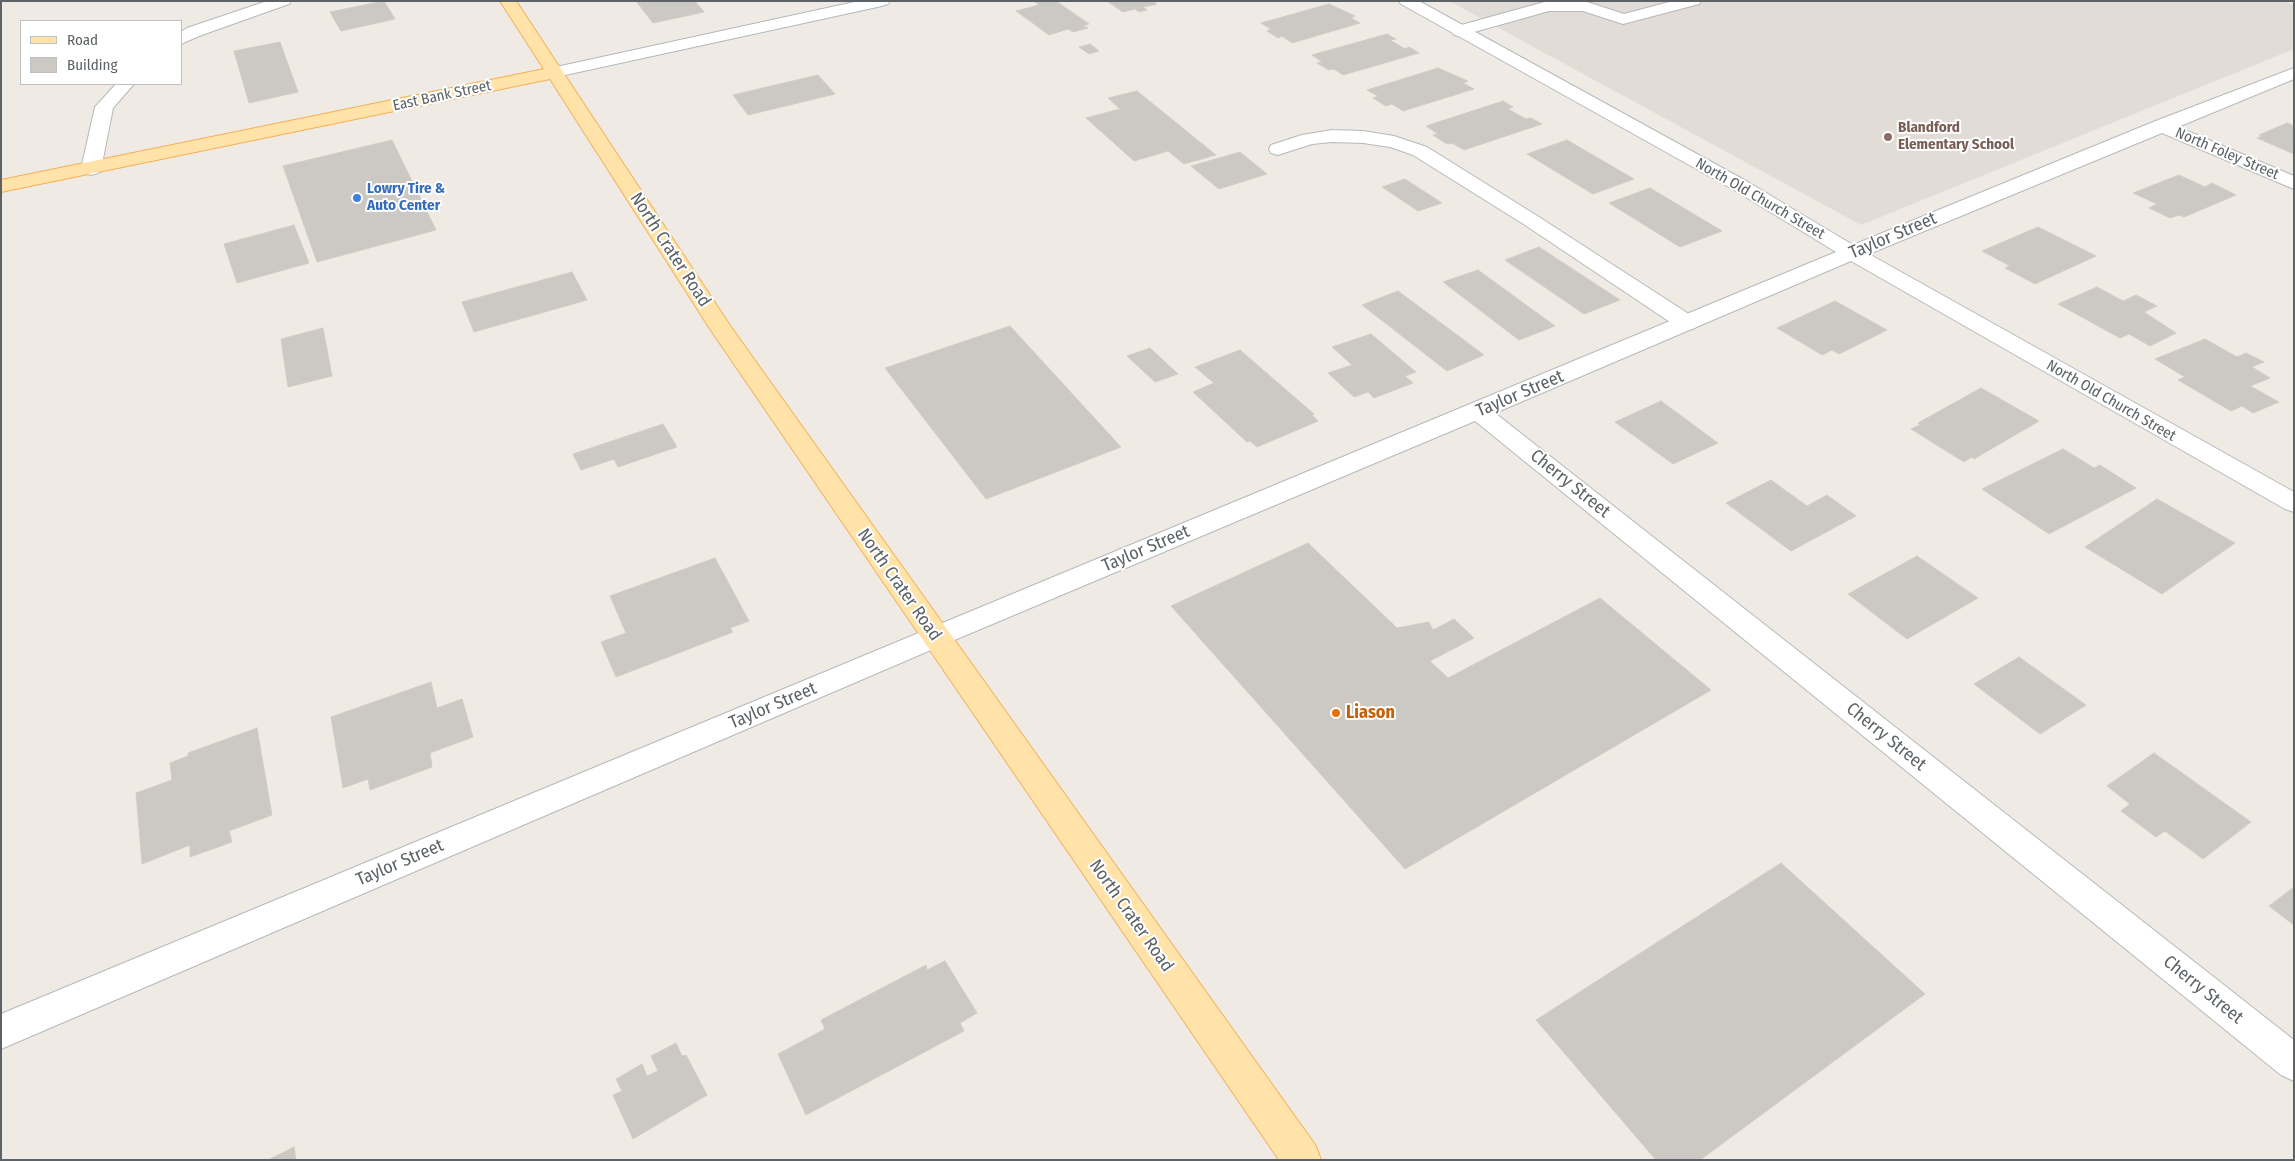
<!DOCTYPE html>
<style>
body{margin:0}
#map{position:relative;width:2295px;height:1161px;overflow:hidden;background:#efebe4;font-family:"Fira Sans Condensed",sans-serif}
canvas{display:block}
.frame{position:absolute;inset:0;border:2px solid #5c6265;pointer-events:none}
.legend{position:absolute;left:20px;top:20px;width:162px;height:65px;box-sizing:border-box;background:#fff;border:1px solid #bec0c1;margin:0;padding:6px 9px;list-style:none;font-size:15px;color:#5c6265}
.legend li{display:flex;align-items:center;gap:10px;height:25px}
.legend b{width:25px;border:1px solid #bec0c1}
</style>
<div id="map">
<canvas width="2295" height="1161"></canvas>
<div class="frame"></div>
<ul class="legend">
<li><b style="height:6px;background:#ffe3a9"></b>Road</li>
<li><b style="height:14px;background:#ccc8c3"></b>Building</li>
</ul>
</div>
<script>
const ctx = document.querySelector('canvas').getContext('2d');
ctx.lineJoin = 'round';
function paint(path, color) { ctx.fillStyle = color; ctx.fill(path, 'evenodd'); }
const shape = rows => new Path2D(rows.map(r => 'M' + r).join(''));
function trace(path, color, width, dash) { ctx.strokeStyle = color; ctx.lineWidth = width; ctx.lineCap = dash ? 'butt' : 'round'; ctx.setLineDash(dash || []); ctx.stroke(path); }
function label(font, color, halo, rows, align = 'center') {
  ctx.font = font + ' "Fira Sans Condensed",sans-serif'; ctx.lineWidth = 4; ctx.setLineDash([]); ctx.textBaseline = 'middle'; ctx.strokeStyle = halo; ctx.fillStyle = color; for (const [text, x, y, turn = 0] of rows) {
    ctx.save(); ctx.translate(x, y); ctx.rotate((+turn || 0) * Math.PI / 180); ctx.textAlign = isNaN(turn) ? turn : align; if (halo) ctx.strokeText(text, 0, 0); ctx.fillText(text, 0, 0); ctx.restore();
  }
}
paint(shape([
 [1449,1,2283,1,2294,5,2294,49,1861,225]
]), '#e1dcd5');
const building = shape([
 [384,1,395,19,341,31,330,12,384,1],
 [636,1,695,1,704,12,653,23,636,1],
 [1034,1,1056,1,1089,24,1083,26,1088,28,1073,32,1068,29,1049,35,1016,11,1039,5,1034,1],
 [1107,1,1153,1,1157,4,1143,7,1147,10,1139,12,1135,9,1123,12,1107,1],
 [1329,4,1355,16,1351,18,1360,23,1292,43,1282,36,1278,38,1267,31,1271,29,1261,23,1329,4],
 [1387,34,1396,39,1390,40,1405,49,1409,47,1419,53,1343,75,1334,69,1329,70,1317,63,1322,62,1312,55,1387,34],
 [280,42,298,92,249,103,234,51,280,42],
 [1090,44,1099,51,1089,54,1079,47,1090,44],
 [1438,68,1468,81,1463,83,1474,89,1403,111,1392,104,1386,106,1373,98,1378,96,1367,90,1438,68],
 [818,75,835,94,748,115,733,95,818,75],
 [1137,91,1216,155,1184,164,1168,151,1134,161,1086,118,1120,109,1108,98,1137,91],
 [1503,101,1513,107,1508,109,1526,119,1531,118,1542,124,1464,150,1452,143,1447,144,1433,135,1438,134,1426,126,1503,101],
 [2287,123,2294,126,2294,154,2257,138,2263,136,2259,135,2287,123],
 [392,140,436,230,317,262,283,166,392,140],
 [1567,140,1634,179,1593,194,1527,154,1567,140],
 [1240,152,1267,174,1219,189,1191,166,1240,152],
 [2179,175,2205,187,2212,183,2236,195,2184,217,2179,215,2170,218,2149,208,2157,204,2133,193,2179,175],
 [1405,179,1442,203,1418,211,1382,187,1405,179],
 [1650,188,1722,231,1680,247,1609,203,1650,188],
 [294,225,309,263,237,283,224,244,294,225],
 [2038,227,2096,256,2035,284,2005,268,2010,266,1982,251,2038,227],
 [1539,247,1620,300,1584,314,1505,260,1539,247],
 [1478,270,1555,326,1519,340,1443,282,1478,270],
 [572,272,587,300,474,332,462,302,572,272],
 [2097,287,2123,301,2136,295,2157,306,2144,312,2176,333,2150,346,2129,334,2120,338,2058,304,2097,287],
 [1398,291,1484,355,1447,371,1362,305,1398,291],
 [1835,301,1887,330,1839,354,1832,350,1822,355,1777,328,1835,301],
 [1010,326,1121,447,986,499,885,368,1010,326],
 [323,328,332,376,288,387,281,339,323,328],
 [1371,334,1416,372,1405,376,1413,383,1374,398,1368,392,1354,397,1328,373,1352,365,1332,347,1371,334],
 [2205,339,2237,357,2246,353,2264,362,2252,367,2270,378,2250,386,2279,402,2253,413,2242,406,2231,411,2178,380,2185,377,2155,359,2205,339],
 [1150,348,1178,374,1155,382,1127,356,1150,348],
 [1240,350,1314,414,1312,415,1318,421,1257,447,1250,441,1247,442,1193,392,1214,383,1195,367,1240,350],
 [1981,388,2039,421,1974,459,1972,457,1964,462,1911,429,1920,425,1918,423,1981,388],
 [1661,401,1718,443,1673,464,1615,422,1661,401],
 [663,424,677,447,618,467,614,459,581,470,573,454,663,424],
 [2063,449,2094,468,2100,465,2136,488,2049,534,1982,489,2063,449],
 [1771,480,1807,506,1827,495,1856,516,1791,551,1726,503,1771,480],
 [2157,499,2235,543,2162,594,2085,547,2157,499],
 [1308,543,1397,628,1429,622,1433,630,1454,619,1474,638,1430,661,1448,678,1600,598,1711,690,1405,869,1171,606,1308,543],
 [1917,556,1978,598,1907,639,1848,594,1917,556],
 [715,558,749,621,730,628,733,632,616,677,601,642,626,633,610,596,715,558],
 [2019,657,2086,705,2040,734,1974,684,2019,657],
 [431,682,437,708,462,699,473,737,430,753,432,767,370,790,368,779,343,788,331,717,431,682],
 [257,728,272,815,229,831,232,842,190,857,190,845,142,864,136,793,172,780,170,763,188,756,188,753,257,728],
 [2154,753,2251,822,2203,859,2165,831,2156,837,2121,811,2130,804,2107,786,2154,753],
 [1781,863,1925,994,1700,1160,1656,1160,1536,1020,1781,863],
 [2294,887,2294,925,2269,906,2294,887],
 [945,961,977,1013,960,1023,964,1031,806,1115,778,1054,825,1029,821,1020,926,965,927,970,945,961],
 [676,1043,682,1056,686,1055,707,1095,633,1139,613,1095,622,1091,616,1079,642,1064,647,1076,658,1071,651,1056,676,1043],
 [294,1147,296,1160,268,1160,294,1147]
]);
paint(building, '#ccc8c3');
trace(building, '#d4ccc2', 1);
const lane = shape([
 [267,1,291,1,289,4,199,36,181,44,181,32,187,28,267,1],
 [1548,1,1584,1,1624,14,1673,1,1701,1,1699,4,1623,24,1583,11,1549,11,1460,36,1454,35,1452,31,1454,27,1548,1],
 [116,84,134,84,113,108,101,169,98,173,91,175,84,173,81,169,95,107,116,84],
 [1332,130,1363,131,1394,136,1427,147,1539,217,1695,318,1698,323,1695,328,1687,330,1679,328,1525,225,1413,155,1390,147,1363,143,1332,142,1312,144,1278,155,1271,153,1269,149,1271,145,1302,135,1332,130]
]);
const street = shape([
 [1399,1,1419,1,1748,182,1853,245,2153,122,2294,68,2294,79,2178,127,2294,176,2294,189,2162,133,1869,254,2294,492,2294,512,2285,509,1851,261,1495,413,2294,1040,2294,1081,2281,1075,1475,421,945,644,1,1049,1,1014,1836,252,1734,190,1401,4,1399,1]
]);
const secondary = shape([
 [859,1,890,1,888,4,882,6,556,77,550,76,547,72,550,68,556,67,859,1]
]);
const primary = shape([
 [500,1,516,1,731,327,1316,1146,1321,1160,1279,1160,710,329,550,79,1,192,1,180,544,69,500,1]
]);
trace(lane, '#b5b8bc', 2);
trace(street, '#b5b8bc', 2);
trace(secondary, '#b3b8bc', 2);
trace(primary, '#f4af59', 2);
paint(lane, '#fff');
paint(street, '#fff');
paint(secondary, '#fff');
paint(primary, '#ffe3a9');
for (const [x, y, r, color] of [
 [1888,137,5,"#8d6e63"],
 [357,198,5,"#3f7fe0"],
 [1336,713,5,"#e8710a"]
]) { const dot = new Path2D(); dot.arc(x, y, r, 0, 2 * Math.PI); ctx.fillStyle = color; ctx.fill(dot); trace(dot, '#fff', 2); }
label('15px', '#5c6265', '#fff', [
 ["East Bank Street",442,96,-12],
 ["North Foley Street",2227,154,23],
 ["North Old Church Street",1760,199,30],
 ["North Old Church Street",2111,401,30]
]);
label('bold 15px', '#785e54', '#fff', [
 ["Blandford",1898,128],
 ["Elementary School",1898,145]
], 'left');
label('bold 15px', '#366cbe', '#fff', [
 ["Lowry Tire &",367,189],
 ["Auto Center",367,206]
], 'left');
label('18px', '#5c6265', '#fff', [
 ["Taylor Street",1893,236,-23],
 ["North Crater Road",670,250,57],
 ["Taylor Street",1520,394,-23],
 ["Cherry Street",1570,484,39],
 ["Taylor Street",1146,549,-23],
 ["North Crater Road",899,585,55],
 ["Taylor Street",773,706,-23],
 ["Cherry Street",1886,737,39],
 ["Taylor Street",400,863,-23],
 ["North Crater Road",1131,916,55],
 ["Cherry Street",2203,990,39]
]);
label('bold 18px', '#c56008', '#fff', [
 ["Liason",1346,713]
], 'left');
</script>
